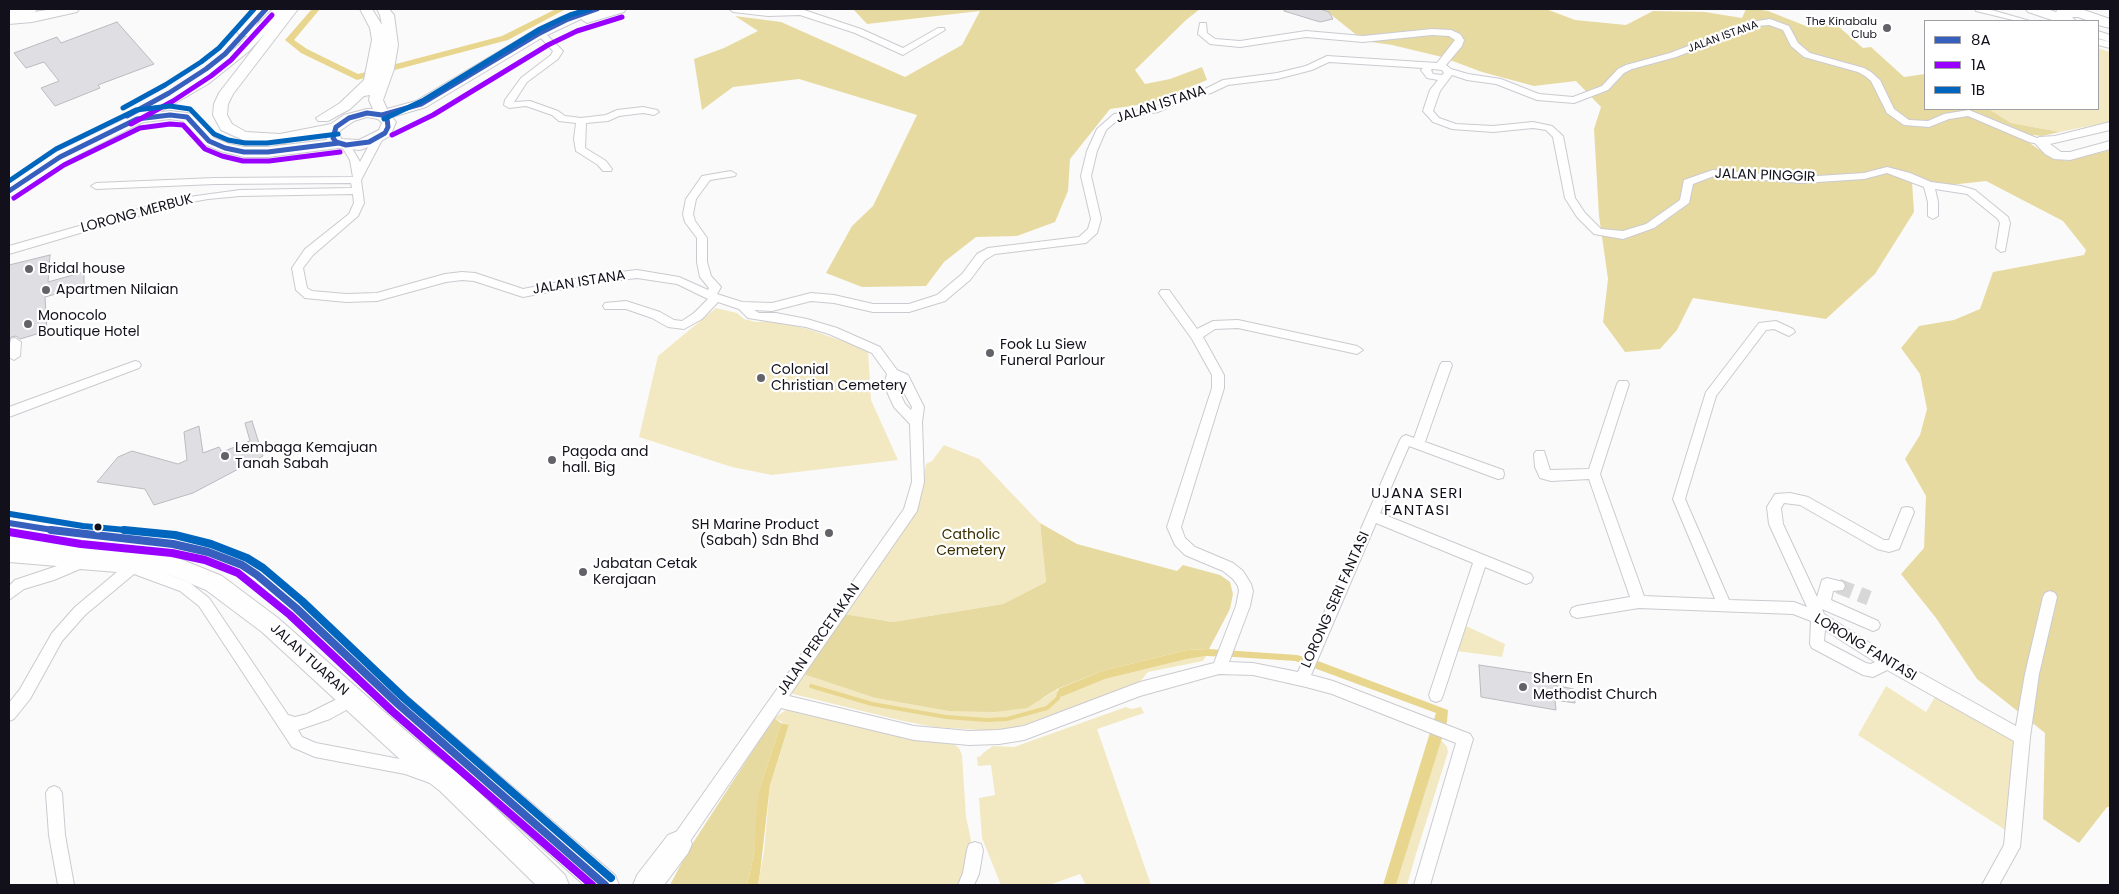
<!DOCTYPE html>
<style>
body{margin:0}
#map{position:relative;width:2119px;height:894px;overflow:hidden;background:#fafafa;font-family:Poppins,sans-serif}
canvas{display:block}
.frame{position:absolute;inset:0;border:10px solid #12101a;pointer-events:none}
.legend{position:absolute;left:1924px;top:20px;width:175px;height:90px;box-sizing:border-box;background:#fff;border:1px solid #a09fa3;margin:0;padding:6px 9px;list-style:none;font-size:15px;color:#12101a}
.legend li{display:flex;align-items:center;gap:10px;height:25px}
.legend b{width:25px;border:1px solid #a09fa3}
</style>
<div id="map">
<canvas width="2119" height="894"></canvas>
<div class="frame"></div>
<ul class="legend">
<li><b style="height:6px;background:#375fbe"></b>8A</li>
<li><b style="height:6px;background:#90f"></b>1A</li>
<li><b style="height:6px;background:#0065bd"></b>1B</li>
</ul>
</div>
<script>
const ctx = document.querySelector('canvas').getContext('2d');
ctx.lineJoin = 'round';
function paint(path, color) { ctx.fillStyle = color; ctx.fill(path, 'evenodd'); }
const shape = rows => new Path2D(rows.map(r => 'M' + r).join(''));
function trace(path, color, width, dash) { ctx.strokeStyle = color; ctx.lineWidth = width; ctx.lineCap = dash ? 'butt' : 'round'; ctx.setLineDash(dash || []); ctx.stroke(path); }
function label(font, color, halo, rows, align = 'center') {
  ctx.font = font + ' Poppins,sans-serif'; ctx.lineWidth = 4.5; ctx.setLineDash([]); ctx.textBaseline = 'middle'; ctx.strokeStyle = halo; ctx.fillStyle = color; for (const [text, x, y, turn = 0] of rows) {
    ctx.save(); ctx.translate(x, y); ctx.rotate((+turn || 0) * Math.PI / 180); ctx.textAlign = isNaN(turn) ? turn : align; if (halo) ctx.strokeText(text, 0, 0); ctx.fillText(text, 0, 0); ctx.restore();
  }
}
paint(shape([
 [2098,48,2110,52,2109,122,2060,132,2011,123,1989,109,2098,109],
 [716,308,737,313,744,319,756,322,773,321,808,329,868,350,871,400,898,460,772,475,732,467,639,437,658,356],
 [944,445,979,459,1040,523,1046,582,1003,604,893,622,844,614,923,482,926,464,932,461],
 [1466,626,1505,644,1502,657,1457,651],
 [1206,656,1203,661,1148,672,1139,683,1021,726,995,731,934,727,903,721,793,694,790,692,800,673,875,698,948,711,1044,698,1057,689,1061,697,1105,679,1187,659],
 [1886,686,1926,712,1935,697,2013,740,2010,833,1858,735],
 [1126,707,1131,709,1141,707,1144,713,1097,729,1151,885,1086,885,1080,874,1049,885,1001,885,982,838,979,798,995,795,991,765,978,766,977,757,981,756,983,753,993,746,1014,747],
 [786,710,902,737,952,743,959,748,962,755,966,817,971,840,970,856,961,885,758,885,764,852,770,785,789,726,774,718],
 [1441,740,1447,747,1448,752,1416,854,1407,885,1396,885]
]), '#f2e9c2');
paint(shape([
 [853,9,1200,9,1186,20,1135,70,1145,84,1170,79,1202,67,1207,80,1152,103,1110,109,1070,159,1068,191,1055,222,1017,236,976,237,944,262,926,286,862,287,826,273,852,226,873,206,917,115,799,79,733,87,702,110,694,59,724,48,758,31,735,16,781,22,905,77,962,45,980,11,867,24],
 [1324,9,1546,9,1575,20,1626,25,1653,11,1705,12,1742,18,1746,9,1756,9,1768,11,1806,26,1814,17,1838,26,1863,48,1871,47,1904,77,1925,74,1925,109,1989,109,2011,123,2060,132,2042,136,2033,135,2031,144,2047,155,2067,161,2110,150,2110,807,2107,807,2079,843,2043,819,2045,733,1977,679,1936,618,1901,574,1924,548,1926,496,1905,459,1920,435,1927,409,1920,374,1901,348,1919,326,1954,320,1980,309,1993,272,2084,255,2086,250,2063,221,1986,181,1950,185,1912,182,1914,212,1875,274,1826,319,1693,298,1677,330,1660,349,1625,352,1603,322,1608,279,1599,216,1594,129,1601,107,1576,81,1534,86,1482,72,1442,57,1392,45,1364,41],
 [1040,523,1077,544,1177,571,1183,565,1220,575,1230,582,1233,594,1230,609,1209,649,1187,650,1102,671,1057,689,1027,708,995,712,948,711,875,698,800,673,844,614,893,622,1003,604,1046,582],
 [774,718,781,723,761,784,754,853,747,885,670,885,689,849]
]), '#e7daa0');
paint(shape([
 [1209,649,1297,655,1318,661,1448,710,1447,722,1396,885,1383,885,1436,713,1295,661,1234,657,1206,656,1187,659,1105,679,1061,697,1058,689,1102,671,1187,650],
 [781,723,789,725,770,785,760,873,758,885,747,885,754,853,757,806,761,784]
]), '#e8d68e');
trace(shape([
 [811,686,872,704,946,717,987,720,1007,719,1047,708,1058,698,1059,693]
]), '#e8d68e', 4);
paint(shape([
 [312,9,320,9,294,40,307,49,358,74,502,36,556,9,566,9,508,40,357,80,301,53,285,40,312,9]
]), '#e8d68e');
const building = shape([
 [1284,9,1320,9,1329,12,1333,19,1320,22,1284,11,1284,9],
 [117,22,154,64,98,85,100,88,55,106,41,88,59,81,44,62,26,68,14,53,57,37,61,43,117,22],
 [50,255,48,282,84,272,84,286,45,297,47,331,20,339,16,336,11,337,9,340,9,265,50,255],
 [252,421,263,456,193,493,154,505,145,489,97,482,118,457,132,451,178,464,187,460,184,432,199,426,203,453,219,447,222,452,250,441,245,423,252,421],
 [1479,665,1552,676,1553,685,1574,689,1575,703,1555,700,1556,710,1481,697,1479,665]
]);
paint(building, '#dedee3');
trace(building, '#bababf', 1);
trace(shape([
 [1838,586,1869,598]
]), '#d7d7d8', 15, [15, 8]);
const minor = shape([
 [729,9,801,9,861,29,903,48,938,28,944,28,945,30,903,55,855,33,800,15,768,16,733,12,729,9],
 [1975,9,1988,9,2030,21,2017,21,1976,11,1975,9],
 [1770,19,1789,26,1798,43,1810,53,1864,68,1871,72,1880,80,1894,109,1909,120,1928,121,1944,114,1969,110,2044,141,2039,144,2029,142,1968,116,1949,119,1929,127,1904,125,1887,113,1871,81,1865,76,1858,72,1804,57,1791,46,1783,30,1769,25,1756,26,1676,57,1632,69,1624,73,1608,90,1574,103,1537,100,1496,84,1467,80,1452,75,1440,91,1433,111,1439,118,1456,124,1493,126,1533,122,1552,126,1563,136,1575,198,1585,213,1601,229,1623,231,1646,224,1680,200,1684,180,1713,170,1802,177,1864,173,1887,167,1910,173,1931,182,1961,186,1975,190,2008,217,2010,223,2005,251,2001,252,1996,248,2000,223,1998,219,1967,194,1935,189,1938,202,1938,216,1933,219,1928,216,1928,202,1924,187,1887,173,1864,179,1802,183,1714,176,1693,184,1689,203,1654,228,1623,239,1594,234,1577,217,1565,198,1553,137,1546,130,1533,128,1493,132,1452,129,1433,122,1423,111,1430,90,1438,80,1427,78,1421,70,1423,68,1329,62,1312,70,1277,79,1228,85,1211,93,1186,99,1158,112,1120,118,1106,130,1097,151,1091,176,1101,219,1097,233,1086,243,995,254,985,260,970,280,945,301,909,312,873,312,834,303,811,301,772,311,754,310,759,313,776,313,807,319,837,328,880,347,897,370,908,375,924,407,922,422,924,482,917,511,789,696,914,726,969,731,999,730,1024,726,1140,682,1214,663,1236,606,1239,591,1238,586,1233,579,1223,571,1185,555,1175,545,1167,527,1212,388,1212,375,1192,339,1161,296,1159,293,1161,290,1169,290,1197,329,1213,321,1238,320,1357,346,1363,350,1357,354,1238,328,1215,329,1203,337,1224,375,1224,388,1181,527,1185,538,1195,547,1233,563,1243,571,1251,584,1253,591,1250,606,1229,662,1253,663,1298,672,1400,440,1402,437,1406,435,1414,438,1440,365,1442,362,1450,362,1452,365,1425,442,1503,470,1504,474,1503,478,1498,479,1409,446,1380,513,1531,574,1533,578,1531,582,1526,584,1485,567,1443,695,1441,700,1436,702,1431,700,1429,695,1473,563,1376,523,1311,675,1333,681,1470,734,1473,739,1430,885,1414,885,1456,743,1332,694,1306,687,1253,675,1219,674,1140,696,1024,740,999,744,969,745,914,740,781,708,684,850,678,852,672,850,670,844,672,838,904,509,912,482,910,424,894,407,884,385,887,374,872,353,829,334,806,327,748,318,739,309,718,302,702,319,684,329,668,327,652,318,626,309,605,309,603,306,605,303,626,301,660,312,674,320,682,321,694,313,708,299,677,284,637,278,595,283,523,297,474,281,462,280,446,282,377,301,346,302,305,298,296,290,292,268,305,249,349,214,354,203,353,194,240,196,208,199,175,205,9,254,9,246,174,199,240,190,352,188,351,183,215,184,96,189,91,186,96,183,215,178,353,177,350,160,341,145,346,142,349,143,360,162,373,138,378,135,383,138,361,180,364,203,358,216,313,255,303,268,307,288,312,291,346,294,377,293,445,274,462,272,475,273,523,289,595,275,637,270,679,277,708,290,709,288,700,277,697,262,697,238,685,222,683,214,686,199,702,176,731,171,736,174,735,176,710,180,696,199,693,214,695,221,707,238,707,262,711,276,721,287,717,294,742,302,772,303,811,293,834,295,873,304,909,304,937,295,962,274,977,254,988,248,1079,237,1088,229,1091,219,1081,176,1087,151,1097,129,1114,114,1153,108,1180,95,1205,89,1223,80,1277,73,1306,66,1327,56,1437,63,1455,40,1449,36,1432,35,1363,42,1306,37,1240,47,1210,44,1198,34,1200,23,1206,23,1207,33,1215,39,1240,41,1306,31,1363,36,1432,29,1451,30,1460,34,1464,40,1462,46,1446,65,1451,69,1468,74,1501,79,1539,94,1573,97,1602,86,1618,69,1626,65,1670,53,1751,22,1770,19],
 [1432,69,1442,70,1444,73,1442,75,1433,74,1431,70,1432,69],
 [897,380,912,407,911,410,905,404,896,385,897,380],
 [544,34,547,35,563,51,558,59,527,82,514,102,530,101,558,111,565,116,581,118,606,115,617,110,643,107,657,110,659,112,654,115,643,113,619,116,608,121,586,123,585,148,606,161,612,169,611,171,603,171,598,165,576,151,574,139,576,123,559,121,552,115,526,106,509,108,504,105,505,100,521,78,551,55,553,51,540,37,544,34],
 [2098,39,2110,42,2110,48,2098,45,2098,39],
 [1776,321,1793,329,1795,332,1789,336,1774,329,1766,330,1716,396,1685,499,1729,600,1794,602,1807,607,1769,524,1767,507,1775,494,1790,493,1808,497,1884,540,1889,540,1902,508,1907,507,1912,508,1914,512,1899,549,1889,552,1877,549,1800,505,1784,503,1781,508,1783,524,1817,597,1822,580,1827,578,1843,582,1845,586,1843,590,1833,591,1831,600,1878,621,1880,625,1878,629,1873,631,1822,609,1824,614,1892,657,2016,726,2025,674,2043,597,2045,593,2050,591,2055,593,2057,597,2039,674,2030,737,2020,847,1999,885,1982,885,2004,845,2014,741,1887,670,1873,677,1863,675,1812,648,1810,644,1811,621,1793,614,1639,608,1577,618,1572,616,1570,612,1572,608,1577,606,1630,597,1589,479,1551,481,1540,478,1535,467,1534,454,1536,451,1544,451,1550,470,1589,469,1617,384,1619,381,1627,381,1629,384,1600,474,1644,596,1715,599,1673,499,1706,392,1759,323,1776,321],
 [1825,630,1875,662,1871,664,1866,663,1824,641,1825,630],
 [15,338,21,342,20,356,14,360,9,357,9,348,11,339,15,338],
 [135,361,139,362,141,365,139,368,9,417,9,407,135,361],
 [9,550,132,562,153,568,190,583,209,598,288,715,295,717,307,714,347,694,352,692,357,694,359,699,357,704,330,719,298,730,302,737,316,743,405,760,435,771,438,776,435,781,430,783,405,774,315,757,292,747,199,606,180,591,134,574,85,615,62,641,30,699,14,719,9,721,9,703,20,689,52,633,75,607,117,572,80,569,54,580,24,589,9,600,9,586,15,580,57,566,9,562,9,550],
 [54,786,59,788,62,793,65,835,74,885,58,885,49,835,46,793,49,788,54,786],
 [975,842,981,844,983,850,979,874,974,885,958,885,963,873,967,850,969,844,975,842]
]);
const tertiary = shape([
 [2098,31,2110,35,2110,42,2098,38,2098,31],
 [2110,122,2110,130,2050,144,2061,152,2070,152,2110,141,2110,149,2070,160,2054,159,2045,154,2033,141,2039,137,2055,136,2110,122]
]);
const secondary = shape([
 [15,9,37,9,35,12,9,18,9,10,15,9],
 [284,9,298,9,233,94,228,104,227,115,232,124,246,132,280,134,331,124,344,115,367,109,373,109,369,100,370,95,364,96,350,109,328,121,318,121,316,118,340,103,364,80,372,40,370,28,360,9,372,9,382,25,380,15,377,9,389,9,394,15,398,45,394,69,383,100,387,109,416,101,533,31,561,17,585,9,626,9,624,12,587,23,581,19,543,37,426,107,392,117,396,122,390,136,374,145,360,150,338,148,268,157,244,157,220,151,204,144,183,121,170,119,137,123,132,122,130,119,132,116,137,115,170,111,187,113,192,114,214,138,229,144,244,147,268,147,327,140,325,134,280,144,243,140,221,130,213,115,214,104,219,93,284,9],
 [367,117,378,119,382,123,379,130,359,140,341,139,339,132,341,130,354,121,367,117]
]);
const primary = shape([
 [53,9,79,9,77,12,32,22,9,24,9,16,53,9],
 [251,9,265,9,255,27,273,9,288,9,248,52,208,84,143,122,66,161,15,195,9,197,9,183,54,153,131,116,196,78,238,46,247,36,240,35,237,32,251,9],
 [2026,9,2047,9,2056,12,2058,9,2081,9,2110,19,2110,28,2098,25,2098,21,2089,21,2078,17,2072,17,2076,21,2055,21,2028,12,2026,9],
 [9,514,82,526,173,535,208,542,250,558,265,568,304,601,407,696,615,875,619,885,584,885,462,776,565,875,569,885,536,885,440,791,404,763,262,632,206,590,170,575,139,568,9,552,9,534,37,537,9,532,9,514],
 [151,551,173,553,206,561,234,572,249,582,288,615,389,712,456,772,422,745,278,618,222,576,173,556,151,551],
 [678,831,688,835,692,844,688,853,664,885,633,885,637,875,668,835,678,831]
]);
trace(minor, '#cbcad0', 2);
trace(tertiary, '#cbcad0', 2);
trace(secondary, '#cbcad0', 2);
trace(primary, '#cbcad0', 2);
paint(minor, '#fefefe');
paint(tertiary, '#fefefe');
paint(secondary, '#fefefe');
paint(primary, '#fefefe');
trace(shape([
 [367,113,382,115,387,118,388,127,385,133,369,142,346,145,336,142,333,138,336,127,349,118,367,113],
 [382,115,421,104,538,34,566,20,597,9],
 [127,116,169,93,206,69,225,54,266,9],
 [9,191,60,157,137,119,170,115,187,117,209,141,225,148,244,152,268,152,339,143]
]), '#375fbe', 5);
trace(shape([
 [9,523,59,531]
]), '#375fbe', 6);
trace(shape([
 [51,530,173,544,208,552,242,565,257,575,296,608,398,704,605,885]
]), '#375fbe', 8);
trace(shape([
 [131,124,173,101,211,76,231,60,272,15],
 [392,135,433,115,548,45,577,31,622,17],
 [14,198,64,165,140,128,170,124,183,125,205,149,222,156,243,161,269,161,340,152]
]), '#90f', 5);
trace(shape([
 [9,532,81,544,172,553,205,560,238,573,290,615,392,711,592,885]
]), '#90f', 8);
trace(shape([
 [123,108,165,85,201,62,219,48,254,9],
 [384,119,424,100,540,29,570,15,590,9],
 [9,181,56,149,136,110,170,106,190,109,214,134,228,140,245,143,267,143,338,134]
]), '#0065bd', 5);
trace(shape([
 [10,514,83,526,136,531]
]), '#0065bd', 6);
trace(shape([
 [124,530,175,535,211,544,247,558,263,568,302,601,404,698,611,878]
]), '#0065bd', 8);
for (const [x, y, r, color] of [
 [1887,28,5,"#636268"],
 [29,269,5,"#636268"],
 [46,290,5,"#636268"],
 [28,324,5,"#636268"],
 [990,353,5,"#636268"],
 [761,378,5,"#636268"],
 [225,456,5,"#636268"],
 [552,460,5,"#636268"],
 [98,527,4.5,"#12101a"],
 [829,533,5,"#636268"],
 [583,572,5,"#636268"],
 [1523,687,5,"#636268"]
]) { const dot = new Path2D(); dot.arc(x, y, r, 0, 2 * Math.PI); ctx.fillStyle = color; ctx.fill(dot); trace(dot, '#fff', 2); }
label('11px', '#12101a', '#fff', [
 ["The Kinabalu",1877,22],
 ["Club",1877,35]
], 'right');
label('11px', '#12101a', '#fff', [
 ["JALAN ISTANA",1723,37,-20]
]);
label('14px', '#12101a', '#fff', [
 ["JALAN ISTANA",1161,105,-18],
 ["JALAN PINGGIR",1765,176,2],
 ["LORONG MERBUK",137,214,-15],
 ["JALAN ISTANA",579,283,-9],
 ["LORONG SERI FANTASI",1336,600,-66],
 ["JALAN PERCETAKAN",819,640,-55],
 ["LORONG FANTASI",1865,648,31],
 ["JALAN TUARAN",309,660,42]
]);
label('14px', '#12101a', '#fff', [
 ["Bridal house",39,269],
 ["Apartmen Nilaian",56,290],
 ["Monocolo",38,316],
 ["Boutique Hotel",38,332],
 ["Fook Lu Siew",1000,345],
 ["Funeral Parlour",1000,361],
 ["Colonial",771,370],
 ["Christian Cemetery",771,386],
 ["Lembaga Kemajuan",235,448],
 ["Tanah Sabah",235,464],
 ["Pagoda and",562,452],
 ["hall. Big",562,468],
 ["SH Marine Product",819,525,"right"],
 ["(Sabah) Sdn Bhd",819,541,"right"],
 ["Jabatan Cetak",593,564],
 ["Kerajaan",593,580],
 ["Shern En",1533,679],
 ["Methodist Church",1533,695]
], 'left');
label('14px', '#392e00', '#fff', [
 ["Catholic",971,535],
 ["Cemetery",971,551]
]);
ctx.letterSpacing = '1px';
label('15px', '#12101a', '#fff', [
 ["UJANA SERI",1417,494],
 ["FANTASI",1417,511]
]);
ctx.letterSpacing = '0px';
</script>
